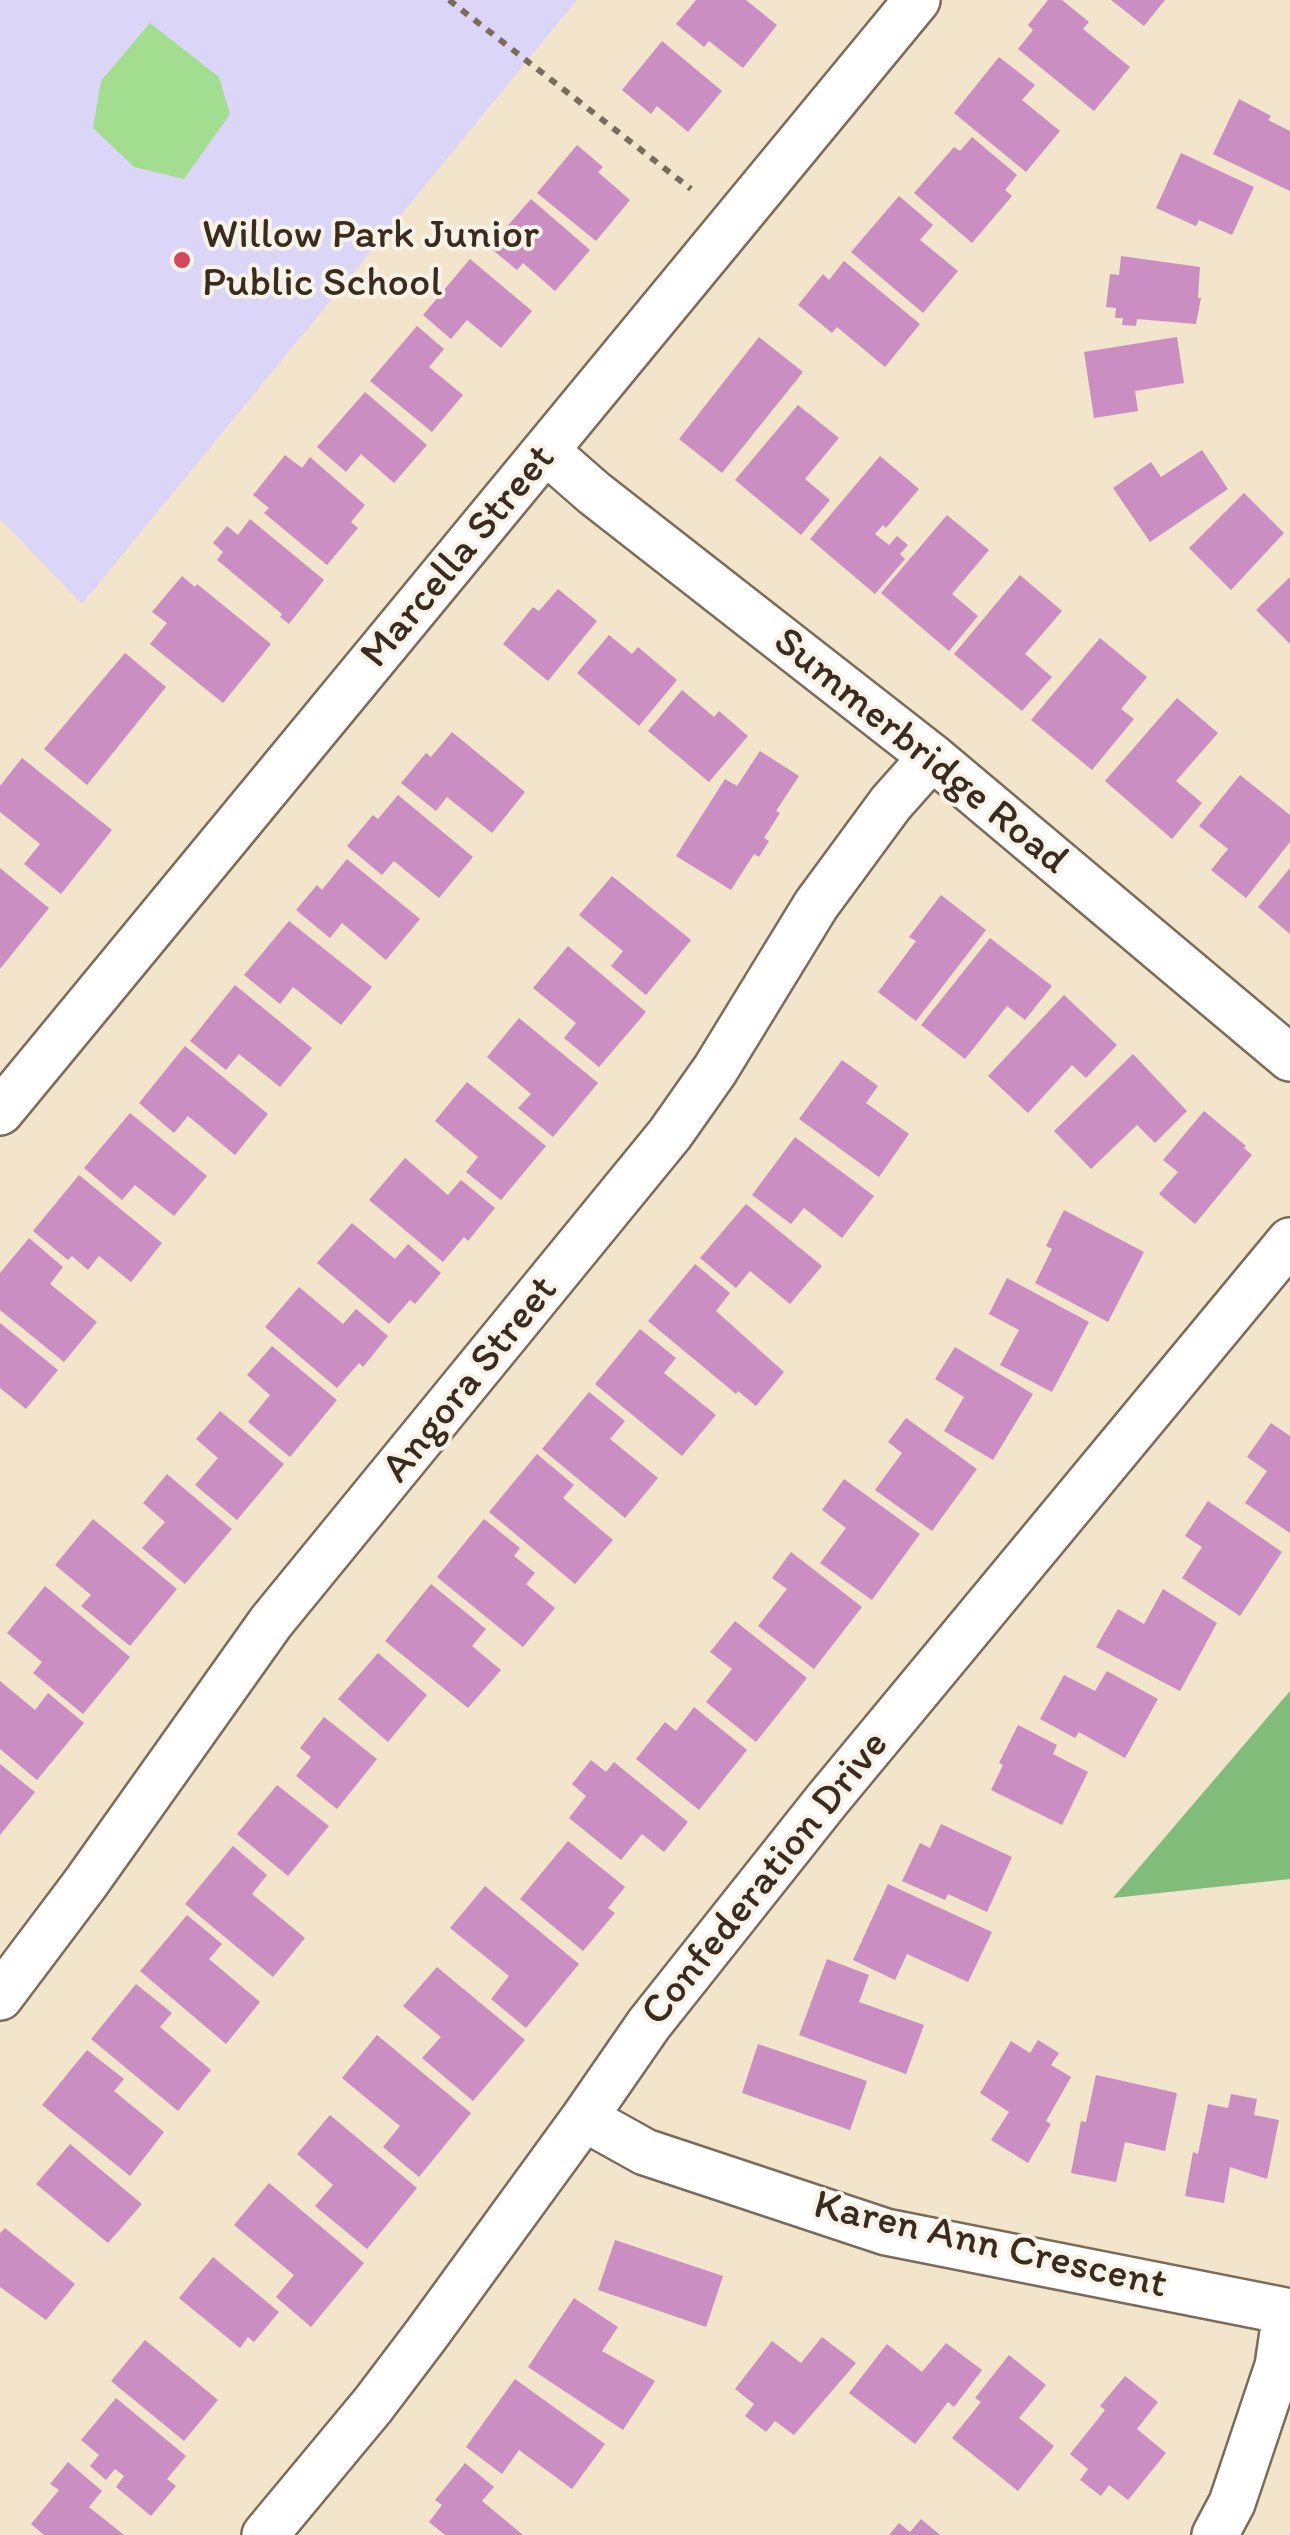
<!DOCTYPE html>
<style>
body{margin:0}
canvas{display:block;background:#f3e4cc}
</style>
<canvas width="1290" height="2535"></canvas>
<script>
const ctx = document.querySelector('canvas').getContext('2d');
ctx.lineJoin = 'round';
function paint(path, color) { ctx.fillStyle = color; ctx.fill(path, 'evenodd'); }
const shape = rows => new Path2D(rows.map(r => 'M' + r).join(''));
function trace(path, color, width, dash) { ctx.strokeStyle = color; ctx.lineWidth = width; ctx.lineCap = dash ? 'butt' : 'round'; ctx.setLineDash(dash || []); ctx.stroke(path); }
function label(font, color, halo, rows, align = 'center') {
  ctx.font = font + ' Itim,sans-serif'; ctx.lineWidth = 8; ctx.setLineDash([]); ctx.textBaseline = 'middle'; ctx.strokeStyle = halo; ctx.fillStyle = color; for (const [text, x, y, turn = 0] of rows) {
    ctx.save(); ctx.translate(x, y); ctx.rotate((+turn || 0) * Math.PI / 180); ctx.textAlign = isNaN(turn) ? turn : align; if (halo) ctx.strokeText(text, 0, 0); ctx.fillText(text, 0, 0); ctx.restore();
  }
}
paint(shape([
 [0,0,577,0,82,604,0,519]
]), '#dbd6f7');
paint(shape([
 [150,23,219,77,230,114,184,179,134,167,93,128,101,81]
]), '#a3dd8f');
paint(shape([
 [1290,1691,1290,1879,1113,1898]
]), '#82bc7a');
paint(shape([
 [696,0,746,0,777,25,743,68,709,41,704,47,676,24],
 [1048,0,1062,0,1089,22,1083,29,1130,67,1094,111,1018,49,1033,30,1028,25],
 [1111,0,1165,0,1144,26],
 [662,41,722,91,688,132,657,106,651,114,622,90],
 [999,57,1035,85,1022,100,1060,131,1026,172,954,113],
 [1239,99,1271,116,1268,120,1290,131,1290,191,1213,154],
 [972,137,1017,175,1005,190,1012,196,972,243,914,193,954,147,960,151],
 [577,145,603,167,598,172,630,200,596,241,537,193],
 [1181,153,1254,187,1232,235,1199,220,1196,226,1156,208],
 [899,196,933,225,920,240,958,271,923,313,851,252],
 [531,199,590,250,555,291,523,263,517,270,489,247],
 [1121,256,1200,267,1198,298,1201,298,1196,324,1137,319,1136,326,1122,325,1123,318,1115,318,1116,308,1106,307,1110,274,1119,275],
 [470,259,532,311,501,348,467,320,451,339,423,315],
 [844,261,920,324,885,367,837,327,832,333,798,305,823,274,829,280],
 [417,326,444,349,429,367,463,395,432,432,370,381],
 [759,337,803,372,722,473,679,439],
 [1177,337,1184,383,1135,391,1138,411,1094,418,1084,352],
 [365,392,427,445,394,483,361,454,346,472,317,447],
 [798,405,839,438,805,479,830,500,801,535,735,480],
 [1202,450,1228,489,1150,542,1113,488,1151,462,1161,477],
 [285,455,302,468,310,457,365,505,351,522,358,528,327,565,264,513,269,508,253,495],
 [880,456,919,489,886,528,883,525,875,534,889,545,897,536,908,545,900,554,905,559,875,594,810,539],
 [1244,493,1284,533,1231,590,1189,548],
 [947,515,989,550,952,594,978,616,949,651,881,593],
 [250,519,324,580,289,624,280,617,282,614,217,560,223,552,213,543,227,526,238,535],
 [1020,575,1062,611,1025,654,1052,677,1022,711,954,654],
 [182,576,195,587,197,584,271,644,223,703,150,644,167,623,152,612],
 [1290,577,1290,644,1256,610],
 [558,589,597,621,548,681,503,644,533,607,539,611],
 [609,635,632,654,638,647,677,680,639,726,577,673],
 [1100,638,1147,677,1121,709,1134,719,1092,770,1031,720],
 [125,653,166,687,87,785,44,749],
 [682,690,714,717,719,711,748,736,709,782,648,731],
 [1177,698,1218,733,1176,781,1202,803,1172,839,1105,781],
 [452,732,525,792,492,833,447,797,436,811,401,783,426,753,431,757],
 [760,751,799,776,776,811,780,813,764,838,769,841,759,857,754,854,731,890,676,856,725,779,737,786],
 [22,758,112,830,61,894,24,864,40,844,0,812,0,786],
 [1240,775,1290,815,1290,842,1246,898,1211,870,1228,849,1199,826],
 [398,795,473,857,439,898,394,861,382,875,347,846,373,815,378,819],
 [347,859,420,919,386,960,342,923,330,938,296,910,317,885,322,890],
 [0,868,49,908,0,969],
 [1290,868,1290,934,1258,907],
 [612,876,691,940,646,995,611,966,623,951,579,915],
 [941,895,986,930,916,1021,878,992,916,941,909,937],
 [289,921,372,987,341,1025,293,987,280,1004,244,975],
 [990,938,1052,986,1025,1020,1007,1006,965,1059,921,1025],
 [568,946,646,1012,599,1067,564,1038,576,1023,533,988],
 [235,985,312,1048,280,1087,239,1054,226,1070,190,1041],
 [1064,995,1117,1045,1086,1078,1072,1065,1028,1113,988,1076],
 [519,1018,598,1083,553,1137,518,1108,531,1094,487,1057],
 [185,1046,268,1114,235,1155,188,1116,174,1133,139,1103],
 [1133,1054,1187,1111,1155,1143,1137,1125,1091,1169,1054,1131],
 [842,1060,878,1086,866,1103,909,1134,879,1177,799,1119],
 [467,1082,546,1146,501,1200,466,1172,478,1157,435,1121],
 [1204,1111,1246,1146,1244,1148,1252,1155,1195,1224,1159,1194,1178,1172,1163,1160],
 [130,1113,207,1176,174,1216,135,1185,122,1200,84,1168],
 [795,1137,874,1196,842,1238,804,1208,791,1224,752,1195],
 [405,1158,448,1195,461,1180,495,1208,468,1241,464,1237,443,1262,369,1200],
 [79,1175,162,1243,131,1282,99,1256,88,1270,72,1256,68,1260,33,1231],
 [746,1204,822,1266,790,1304,750,1271,736,1288,700,1258],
 [1064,1210,1144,1252,1108,1322,1035,1283,1052,1249,1046,1246],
 [352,1223,395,1259,408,1244,441,1273,415,1304,410,1300,389,1324,317,1263],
 [29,1238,63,1267,50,1284,97,1322,64,1362,0,1310,0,1273],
 [695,1264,730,1293,716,1311,784,1372,756,1406,738,1391,736,1394,648,1321],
 [1007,1278,1089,1322,1052,1392,1000,1365,1019,1330,989,1314],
 [299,1287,343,1324,356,1309,388,1336,363,1367,359,1363,337,1388,265,1327],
 [0,1323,58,1370,26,1409,0,1388],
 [640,1329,676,1358,664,1373,716,1415,682,1456,595,1384],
 [272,1346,337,1400,290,1457,248,1422,270,1395,247,1375],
 [955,1347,1033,1394,993,1460,944,1431,964,1397,935,1379],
 [589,1392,625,1421,610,1439,658,1478,625,1518,542,1449],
 [220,1411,284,1464,237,1520,195,1485,218,1458,196,1439],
 [906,1418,977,1469,932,1531,875,1490,902,1453,888,1442],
 [1271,1423,1290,1436,1290,1533,1245,1503,1267,1471,1247,1457],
 [537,1454,574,1485,563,1498,613,1540,575,1584,489,1512],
 [167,1474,232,1529,185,1584,142,1548,165,1522,143,1503],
 [844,1479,920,1534,872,1600,820,1563,846,1528,822,1510],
 [1208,1501,1282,1552,1240,1616,1182,1578,1202,1547,1185,1536],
 [93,1519,177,1589,130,1646,81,1606,91,1595,55,1565],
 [484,1519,520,1548,514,1556,535,1573,526,1584,555,1608,523,1647,437,1577],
 [791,1552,862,1607,814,1669,758,1626,787,1589,772,1578],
 [431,1584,486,1629,472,1646,501,1670,468,1708,385,1641],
 [45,1586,130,1657,83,1714,33,1673,42,1662,7,1633],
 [1163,1589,1217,1623,1180,1691,1096,1647,1118,1609,1144,1624],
 [735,1621,807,1678,756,1742,706,1702,732,1669,710,1652],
 [378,1653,427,1695,388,1742,338,1699],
 [1107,1671,1158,1699,1125,1758,1079,1732,1075,1738,1040,1719,1064,1675,1095,1691],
 [0,1681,35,1710,48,1693,84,1723,37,1780,0,1749],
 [694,1707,747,1750,699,1810,636,1759,665,1722,676,1731],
 [324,1717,377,1759,337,1809,296,1776,311,1757,300,1748],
 [1018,1725,1057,1745,1053,1754,1088,1772,1062,1825,991,1790,1003,1765,999,1763],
 [591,1760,606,1772,614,1762,688,1822,664,1852,642,1834,621,1860,569,1818,586,1796,572,1784],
 [0,1764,35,1792,0,1835],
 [277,1785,329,1826,288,1876,237,1834],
 [941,1824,1012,1857,987,1912,948,1894,945,1900,902,1881,920,1843,930,1848],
 [568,1841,625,1887,608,1908,615,1913,583,1951,520,1899],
 [233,1846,267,1875,252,1894,305,1938,273,1977,185,1904],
 [888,1884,992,1932,968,1982,907,1954,895,1980,853,1960],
 [485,1886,579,1964,526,2028,491,1999,509,1976,450,1928],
 [187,1915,222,1944,209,1959,260,2002,226,2044,140,1971],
 [827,1959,869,1975,859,2002,924,2025,906,2074,799,2035],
 [437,1967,525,2040,473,2101,422,2058,441,2037,403,2006],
 [136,1984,172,2013,160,2027,211,2070,178,2111,91,2039],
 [377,2035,471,2113,419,2177,383,2147,400,2126,342,2078],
 [1038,2040,1059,2053,1051,2065,1071,2077,1046,2121,1051,2124,1028,2163,991,2140,1009,2112,980,2093,1011,2041,1030,2053],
 [758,2044,867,2081,850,2130,742,2093],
 [87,2050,124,2079,114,2091,164,2132,130,2176,42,2105],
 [1096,2075,1177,2093,1165,2151,1125,2142,1116,2182,1071,2173,1081,2121,1086,2122],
 [1231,2094,1257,2099,1254,2115,1279,2120,1267,2179,1230,2167,1224,2203,1185,2196,1193,2152,1198,2154,1208,2104,1228,2108],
 [330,2115,417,2188,367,2249,315,2206,333,2185,297,2154],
 [70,2144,142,2204,108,2243,36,2184],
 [269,2183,364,2263,311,2327,276,2297,294,2275,234,2225],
 [5,2228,75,2284,46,2320,0,2287,0,2233],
 [615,2240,723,2276,706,2327,598,2290],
 [213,2257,279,2312,254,2342,248,2337,240,2348,179,2298],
 [574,2298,618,2327,602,2351,655,2381,623,2430,528,2367],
 [822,2337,856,2363,794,2435,775,2421,766,2432,745,2416,754,2404,735,2389,772,2341,801,2363],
 [145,2340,218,2400,184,2441,111,2381],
 [946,2343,982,2370,954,2407,948,2402,915,2444,849,2393,887,2344,922,2372],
 [1009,2355,1046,2385,1019,2418,1054,2446,1018,2491,952,2438,981,2402,975,2398],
 [1125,2376,1158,2402,1137,2429,1166,2453,1128,2500,1109,2485,1101,2496,1080,2480,1088,2469,1070,2454,1105,2410,1100,2406],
 [515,2379,605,2444,572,2489,519,2450,502,2474,466,2447],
 [116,2398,186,2456,167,2479,176,2486,151,2516,116,2487,124,2476,115,2469,106,2480,90,2466,99,2455,81,2440],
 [68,2462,102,2491,89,2507,124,2535,44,2535,31,2524,59,2490,50,2484],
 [465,2463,494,2487,482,2501,523,2535,445,2535,429,2522,442,2505,435,2500],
 [921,2519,940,2535,889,2535,899,2523,910,2532]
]), '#ca8ec2');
const minor = shape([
 [546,451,594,493,932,757,1290,1058],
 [0,1112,917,0],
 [0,1997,85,1884,271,1622,670,1134,715,1070,816,905,891,803,932,757],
 [584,2118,645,2152,886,2232,1290,2312],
 [265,2535,373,2405,426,2335,584,2118,649,2024,827,1800,1290,1241],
 [1215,2535,1232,2503,1278,2366,1286,2312]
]);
trace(minor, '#7b6b5b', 50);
trace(shape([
 [449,0,691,189]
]), '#7b6b5b', 6, [8, 8]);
trace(minor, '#fff', 45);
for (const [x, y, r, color] of [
 [182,260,10,"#d1495b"]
]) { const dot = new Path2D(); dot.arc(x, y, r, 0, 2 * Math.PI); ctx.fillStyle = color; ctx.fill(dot); trace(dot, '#f7f3e8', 4); }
label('42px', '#3b2a1e', '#f7f3e8', [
 ["Willow Park Junior",202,236],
 ["Public School",202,284]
], 'left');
label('42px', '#3b2a1e', '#f7f3e8', [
 ["Marcella Street",459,557,-50],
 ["Summerbridge Road",920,752,39],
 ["Angora Street",471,1380,-51],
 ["Confederation Drive",766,1879,-51],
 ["Karen Ann Crescent",990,2246,13]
]);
</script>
